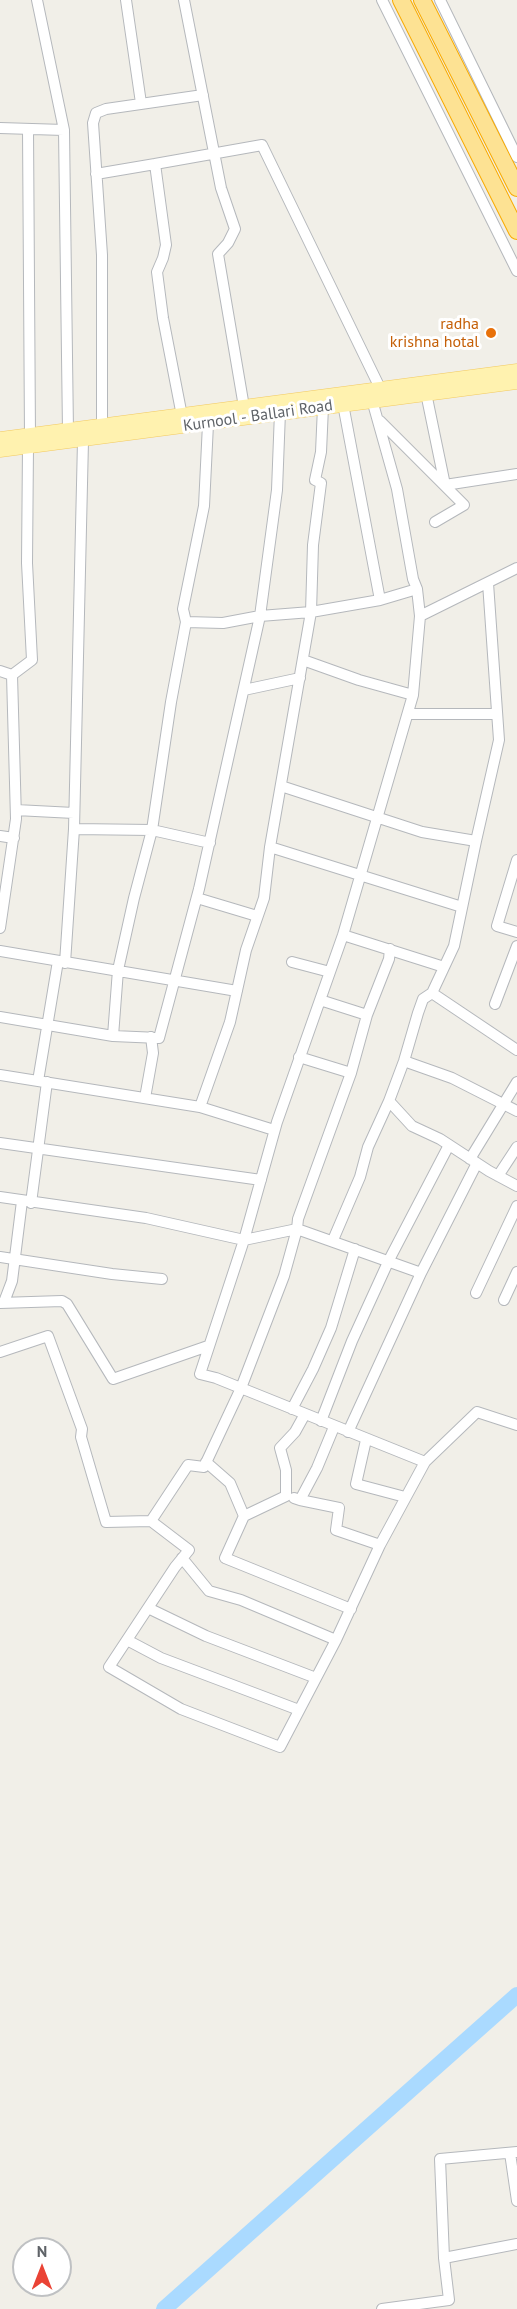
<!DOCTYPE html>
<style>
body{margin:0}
#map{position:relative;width:517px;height:2309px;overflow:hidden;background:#f1efe8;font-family:"PT Sans",sans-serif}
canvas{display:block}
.north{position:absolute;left:12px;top:2237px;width:60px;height:60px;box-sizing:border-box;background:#fff;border:2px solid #bfc1c3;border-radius:50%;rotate:0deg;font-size:16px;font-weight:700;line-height:24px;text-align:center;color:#5f6368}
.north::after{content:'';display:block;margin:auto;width:21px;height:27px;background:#ea4335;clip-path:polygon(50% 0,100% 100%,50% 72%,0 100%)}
</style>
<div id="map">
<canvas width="517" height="2309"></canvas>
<div class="north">N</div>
</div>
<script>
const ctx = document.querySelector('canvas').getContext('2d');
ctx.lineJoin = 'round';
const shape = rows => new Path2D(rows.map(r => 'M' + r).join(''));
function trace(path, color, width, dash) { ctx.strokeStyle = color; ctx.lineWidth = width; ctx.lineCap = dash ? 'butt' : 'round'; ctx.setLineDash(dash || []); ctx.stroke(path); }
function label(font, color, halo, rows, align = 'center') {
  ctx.font = font + ' "PT Sans",sans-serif'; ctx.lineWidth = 6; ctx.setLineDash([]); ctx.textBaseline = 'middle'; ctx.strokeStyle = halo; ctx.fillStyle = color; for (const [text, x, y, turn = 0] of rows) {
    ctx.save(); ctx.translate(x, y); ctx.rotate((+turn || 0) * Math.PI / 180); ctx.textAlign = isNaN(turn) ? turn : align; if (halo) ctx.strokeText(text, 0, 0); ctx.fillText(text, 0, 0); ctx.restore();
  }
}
trace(shape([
 [164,2309,517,1995]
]), '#aadaff', 16);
const minor = shape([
 [37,0,64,130],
 [126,0,141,103],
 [184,0,221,188,235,229,228,243,218,254,244,407],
 [382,0,517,271],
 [440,0,517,157],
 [0,128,64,130,68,431],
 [28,129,30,436],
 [96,174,155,164],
 [426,393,445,485,517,474],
 [372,400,397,489,413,579,417,589,420,616,413,695,343,935,277,1122,244,1240,200,1374,216,1378,425,1462,477,1412,517,1425],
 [182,416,163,318,157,272,163,258,166,245,155,164,262,145,380,388],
 [380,421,464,505,435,522],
 [102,427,102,255,93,123,96,113,106,109,203,95],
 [380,600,417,589],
 [420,616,517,568],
 [186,622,223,623,260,616,311,612,380,600,343,404],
 [303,660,359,680,413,695],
 [0,671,12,675,16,819,0,928],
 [12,675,32,660,27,563,28,447],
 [244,690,300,678],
 [408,714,497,714],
 [281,786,422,832,476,841,499,740,488,583],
 [16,810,74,813],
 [74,829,152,830,210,843],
 [0,836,14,838],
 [476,841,454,946,432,993,423,999,418,1013,404,1061,389,1101,412,1126,440,1139,489,1171,517,1186],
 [270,847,462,907],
 [517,860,497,926,517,932],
 [197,898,257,916],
 [343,935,444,967],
 [390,949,389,959,367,1015,351,1073,298,1219,297,1229,284,1276,241,1388,204,1467,188,1465,151,1521,189,1550,175,1567,109,1667,181,1709,280,1747,336,1640,380,1545,425,1462],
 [0,951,237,991],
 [292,962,330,972],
 [65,963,74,829,83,441],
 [432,993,517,1050],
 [320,1000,367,1015],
 [495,1004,517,946],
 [0,1017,113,1036,118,970,134,898,152,830,171,702,186,622,183,609,204,506,208,424],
 [113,1036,159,1038,199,889,260,616,277,490,280,412],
 [299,1057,351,1073],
 [404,1061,452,1078,517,1111],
 [0,1075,200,1107,230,1022,246,950,264,898,270,847,311,612,313,545,321,483,315,480,321,452,323,407],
 [38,1081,58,961],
 [145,1098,153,1053,151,1037],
 [200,1107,274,1130],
 [0,1143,261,1180],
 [470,1159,517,1082],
 [498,1176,517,1147],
 [0,1197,146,1218,244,1240,297,1229,421,1273],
 [31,1203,47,1082],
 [333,1240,360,1177,368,1147,389,1101],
 [0,1257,112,1274,162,1279],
 [476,1293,517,1206],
 [504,1300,517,1272],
 [4,1302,12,1281,22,1201],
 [0,1303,62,1301,67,1304,113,1379,208,1346],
 [0,1352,48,1336,82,1429,81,1437,106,1522,151,1521],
 [292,1409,313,1369,331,1328,355,1249],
 [321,1421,352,1341,389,1260,449,1145],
 [348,1432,421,1273,477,1163],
 [366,1440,356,1484,405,1497],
 [206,1462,230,1483,244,1516,225,1558,351,1609],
 [294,1498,300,1500,317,1468,334,1427],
 [300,1500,339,1508,336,1530,380,1545],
 [244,1516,286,1496,286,1470,280,1448,295,1432,305,1414],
 [182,1558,209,1591,241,1600,336,1640],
 [148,1608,206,1636,316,1678],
 [127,1640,161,1658,299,1710],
 [510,2153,517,2201],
 [444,2258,517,2244],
 [382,2309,449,2300,444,2258,440,2159,517,2152]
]);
const major = shape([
 [0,439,517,371],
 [0,450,517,382]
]);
const highway = shape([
 [401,0,517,231],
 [422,0,517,188]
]);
trace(minor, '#b5b8bc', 12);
trace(major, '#f2c960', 15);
trace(highway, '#f9ab00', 18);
trace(minor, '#fff', 10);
trace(major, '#fff2af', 14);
trace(highway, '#fde293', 16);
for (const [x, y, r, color] of [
 [491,333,6,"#e8710a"]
]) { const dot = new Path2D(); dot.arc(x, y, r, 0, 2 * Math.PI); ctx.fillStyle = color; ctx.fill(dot); trace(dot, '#fff', 2); }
label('16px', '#c56008', '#fff', [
 ["radha",479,324],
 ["krishna hotal",479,342]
], 'right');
label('16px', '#5f6368', '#fff', [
 ["Kurnool - Ballari Road",258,416,-8]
]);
</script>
